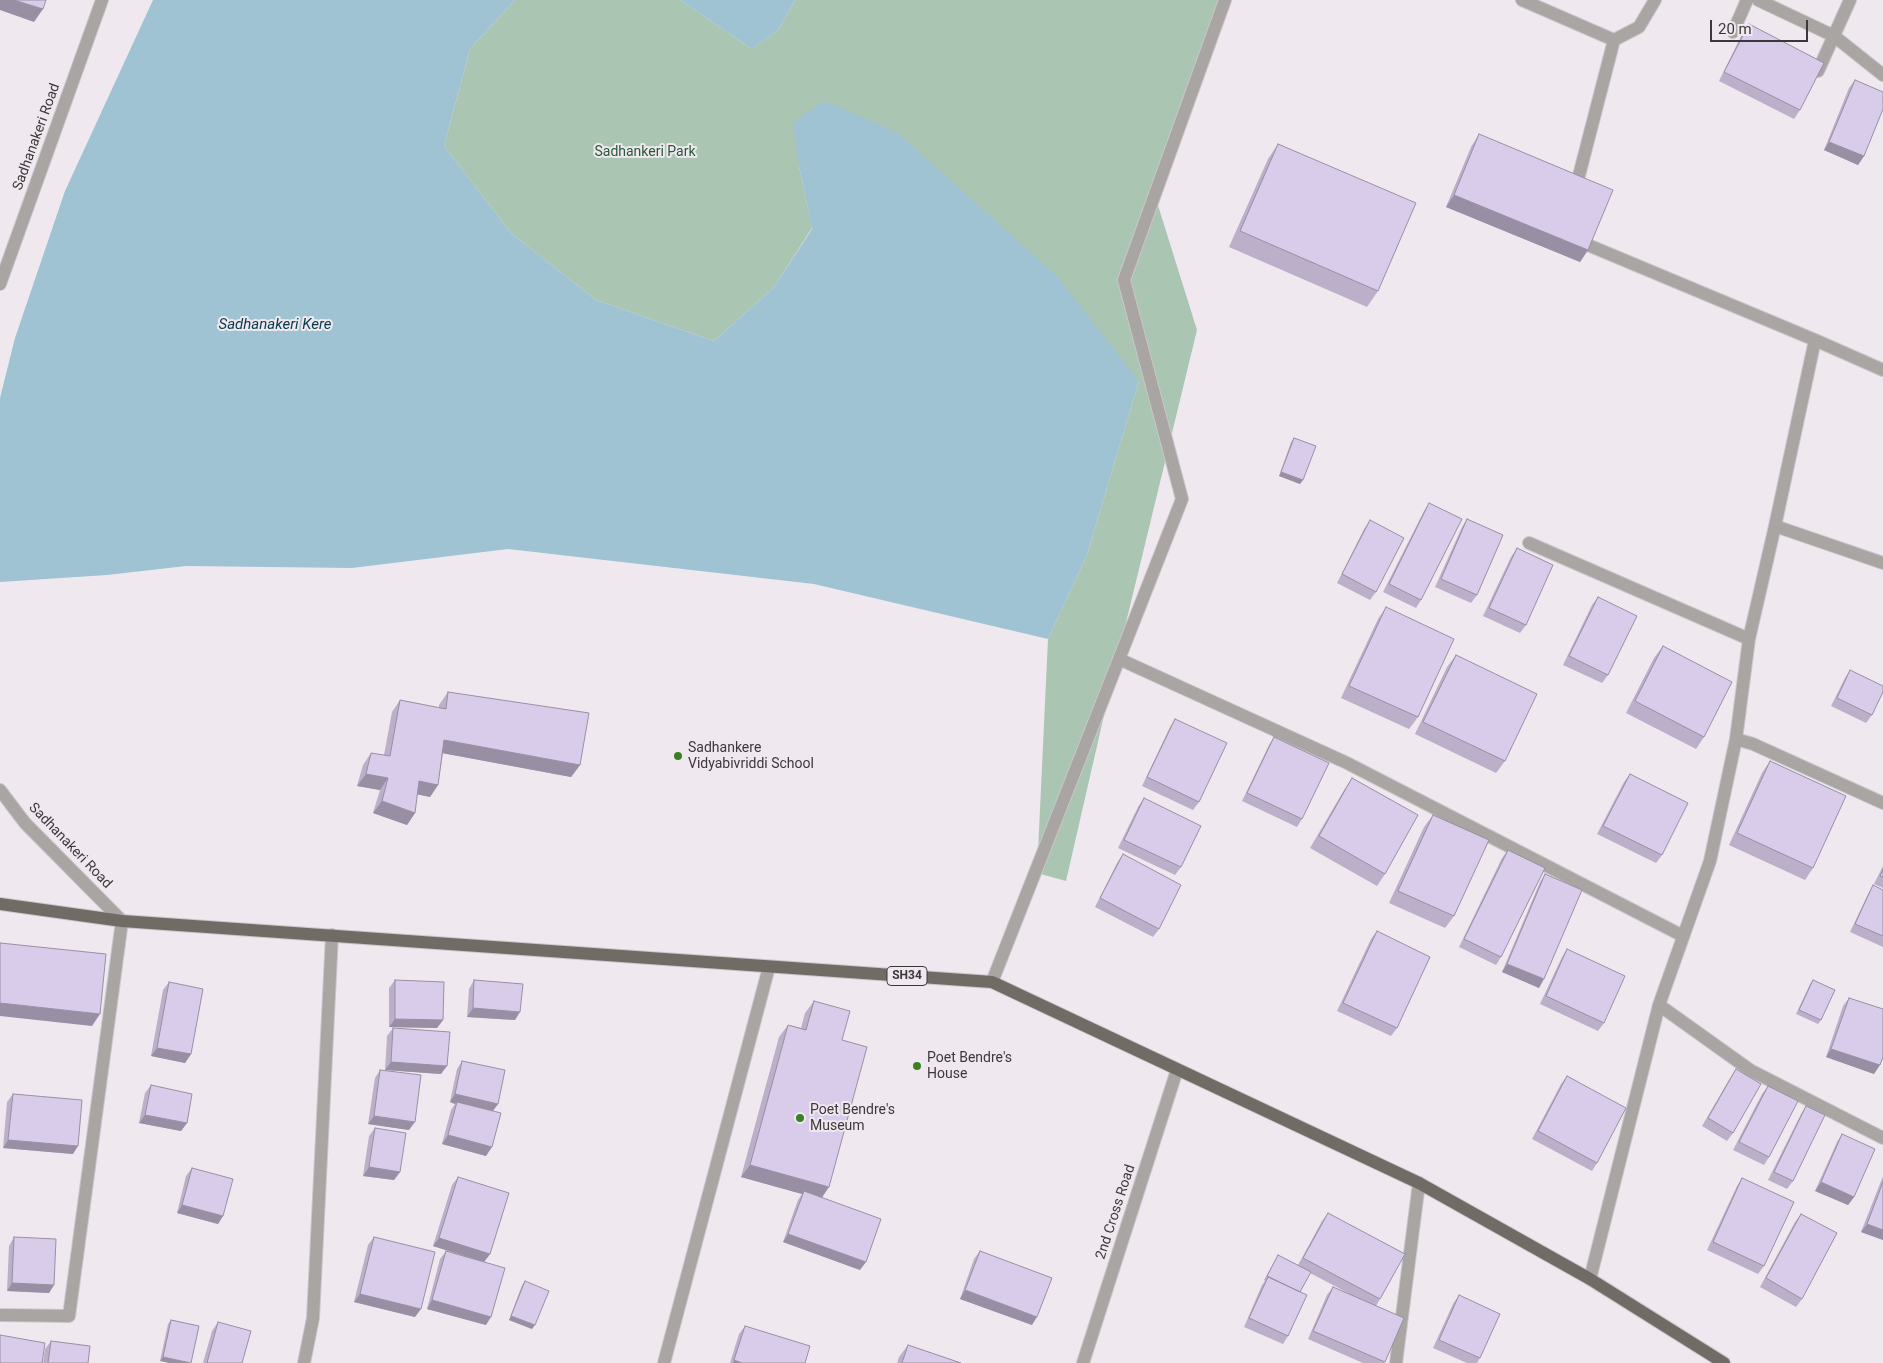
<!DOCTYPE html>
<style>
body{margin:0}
#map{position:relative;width:1883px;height:1363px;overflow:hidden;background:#f0e8ef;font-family:Roboto,sans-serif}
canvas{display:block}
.scale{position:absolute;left:1710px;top:20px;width:98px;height:22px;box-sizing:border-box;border:2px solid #3b383a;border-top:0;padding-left:6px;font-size:15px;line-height:18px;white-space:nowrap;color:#3b383a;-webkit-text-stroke:4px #f0e8ef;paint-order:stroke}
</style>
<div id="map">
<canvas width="1883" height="1363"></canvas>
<div class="scale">20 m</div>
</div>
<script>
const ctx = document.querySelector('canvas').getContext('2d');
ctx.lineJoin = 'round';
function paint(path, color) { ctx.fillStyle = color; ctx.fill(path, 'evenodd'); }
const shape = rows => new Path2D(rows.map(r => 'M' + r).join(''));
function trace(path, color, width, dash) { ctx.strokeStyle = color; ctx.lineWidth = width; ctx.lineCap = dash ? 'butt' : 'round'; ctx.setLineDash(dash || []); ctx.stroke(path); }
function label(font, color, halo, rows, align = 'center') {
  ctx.font = font + ' Roboto,sans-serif'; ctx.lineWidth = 4; ctx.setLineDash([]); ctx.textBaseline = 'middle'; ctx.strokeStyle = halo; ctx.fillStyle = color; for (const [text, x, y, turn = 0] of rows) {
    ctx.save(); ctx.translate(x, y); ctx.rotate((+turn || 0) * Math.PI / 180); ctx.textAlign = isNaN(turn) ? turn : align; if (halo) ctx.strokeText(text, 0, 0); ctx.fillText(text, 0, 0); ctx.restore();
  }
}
paint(shape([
 [515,0,680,0,752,49,779,29,795,0,1229,0,1156,199,1197,330,1114,672,1066,881,1037,873,1048,639,1087,555,1139,381,799,166,812,228,774,287,714,341,596,300,512,234,444,146,470,49]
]), '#aac5b2');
paint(shape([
 [153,0,515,0,470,49,444,146,512,234,596,300,714,341,774,287,812,229,799,166,793,122,825,101,898,133,1058,277,1139,381,1087,555,1048,639,814,584,508,549,352,568,186,566,107,575,0,582,0,398,15,338,65,191],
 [680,0,795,0,779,29,752,49]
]), '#9fc3d2');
const minor = shape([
 [1522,0,1614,40],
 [1758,0,1834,36,1883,75],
 [1733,32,1747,0],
 [1818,71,1850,0],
 [1575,191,1614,40,1639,27,1655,0],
 [1576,240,1815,340],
 [0,284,102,0],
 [1775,526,1815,340,1883,370],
 [1529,543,1749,639],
 [1119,659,1347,763,1683,936],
 [1736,739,1753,744,1883,803],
 [0,790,25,823,122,921,69,1316,0,1315],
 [992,982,1182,499,1124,280,1225,0],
 [1659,1005,1750,1070,1883,1138],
 [1590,1279,1659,1005,1710,861,1736,739,1749,639,1775,526,1883,563],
 [304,1363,313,1318,332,935],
 [664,1363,769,967],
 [1083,1363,1177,1070],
 [1396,1363,1419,1183]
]);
const major = shape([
 [0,904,122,921,992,982,1419,1183,1590,1279,1724,1363]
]);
trace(minor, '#ccc5cb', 14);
trace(major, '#ccc5cb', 14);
trace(minor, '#a8a5a2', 12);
trace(major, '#716b66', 12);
paint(shape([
 [1749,24,1800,110,1794,119,1719,81,1743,32],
 [1855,80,1864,156,1858,165,1824,150,1849,88],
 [1479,134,1588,250,1580,262,1446,207,1471,147],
 [1278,144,1378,291,1367,307,1229,247,1268,159],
 [1294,438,1300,484,1279,476,1291,442],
 [1429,503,1421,600,1416,608,1383,592,1424,511],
 [1467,519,1477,595,1471,603,1435,587,1462,527],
 [1370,520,1376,592,1370,600,1337,583,1364,529],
 [1517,548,1526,625,1520,633,1483,616,1511,557],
 [1598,597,1608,675,1602,683,1563,665,1592,605],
 [1386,607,1418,717,1409,729,1341,698,1378,619],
 [1663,646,1704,737,1696,749,1626,713,1654,658],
 [1456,655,1505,761,1496,773,1415,734,1447,667],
 [1850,670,1872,715,1866,723,1831,706,1845,678],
 [448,692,580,765,571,777,443,753,438,785,430,797,417,794,415,813,407,825,373,813,380,790,357,786,363,765,371,753,384,755,392,712,400,700,439,708,439,705],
 [1175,719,1199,802,1193,810,1142,786,1170,727],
 [1274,737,1302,819,1297,827,1242,801,1269,745],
 [1770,761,1813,868,1805,880,1729,845,1762,773],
 [1630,774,1662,855,1656,863,1597,834,1624,782],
 [1352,778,1385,874,1377,886,1310,848,1344,790],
 [1144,798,1181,867,1175,875,1118,848,1138,807],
 [1433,815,1454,916,1445,928,1389,903,1424,827],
 [1508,850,1501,957,1496,965,1459,947,1502,858],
 [1123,854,1159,929,1153,937,1095,907,1117,863],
 [1883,866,1883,888,1874,884],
 [1545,874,1539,988,1502,972,1540,882],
 [1873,885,1883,890,1883,947,1850,932,1868,894],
 [1377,931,1397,1028,1391,1036,1337,1011,1371,939],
 [1567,949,1604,1023,1598,1031,1540,1004,1562,957],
 [395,980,443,1020,437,1028,389,1027,389,988],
 [474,980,515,1020,467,1017,469,989],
 [1813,980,1821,1020,1818,1024,1796,1014,1810,984],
 [169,982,191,1054,185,1063,151,1056,163,990],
 [1849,998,1874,1074,1826,1057,1843,1006],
 [814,1001,842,1040,822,1198,860,1270,783,1242,798,1200,802,1194,741,1177,779,1037,788,1025,801,1028,805,1013],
 [393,1028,441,1074,385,1070,409,1130,368,1124,375,1078,380,1070,385,1070,387,1036],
 [462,1061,498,1104,493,1111,486,1156,442,1144,451,1110,455,1104,450,1102,457,1069],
 [1736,1069,1733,1133,1727,1141,1702,1126,1730,1078],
 [1567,1076,1597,1163,1592,1171,1532,1139,1561,1084],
 [151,1085,187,1123,181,1131,139,1123,145,1093],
 [1768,1086,1769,1157,1764,1165,1733,1150,1762,1094],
 [13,1094,73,1154,3,1148,7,1102],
 [1806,1106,1793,1181,1787,1189,1768,1180,1801,1114],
 [375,1128,400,1172,394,1180,363,1176,369,1136],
 [1842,1134,1854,1197,1848,1205,1815,1191,1837,1142],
 [192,1168,223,1216,218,1224,177,1213,186,1176],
 [1883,1176,1883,1240,1861,1232],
 [458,1177,490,1254,484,1262,486,1325,427,1309,440,1259,446,1251,464,1256,433,1246,452,1185],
 [1742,1178,1764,1266,1758,1274,1707,1250,1737,1186],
 [1328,1213,1380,1299,1376,1306,1385,1362,1384,1363,1363,1363,1308,1339,1327,1295,1333,1287,1350,1294,1310,1273,1300,1292,1288,1336,1283,1344,1244,1327,1262,1285,1265,1281,1264,1280,1278,1255,1298,1265,1322,1221],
 [1801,1214,1802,1299,1796,1307,1760,1287,1795,1222],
 [14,1237,54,1285,49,1293,7,1291,9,1246],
 [374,1237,415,1317,354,1302,368,1245],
 [980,1251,1032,1325,960,1299,974,1259],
 [525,1281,532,1329,509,1320,522,1285],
 [1459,1295,1480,1358,1477,1363,1467,1363,1433,1348,1453,1304],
 [171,1320,199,1326,160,1361,168,1324],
 [218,1322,242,1363,203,1363,212,1331],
 [745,1326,805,1363,730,1363,739,1334],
 [51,1341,88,1363,43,1363,45,1349],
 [908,1345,961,1363,897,1363,899,1357]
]), '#bbafc9');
paint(shape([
 [0,0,14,0,43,9,34,22,0,10],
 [1829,142,1864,156,1858,165,1824,150],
 [1454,195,1588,250,1580,262,1446,207],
 [1281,472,1303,480,1300,484,1279,476],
 [444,740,580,765,571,777,436,752],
 [366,774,388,778,380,790,357,786],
 [419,781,438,785,430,797,411,793],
 [382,801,415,813,407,825,373,813],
 [1507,964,1544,979,1539,988,1502,972],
 [0,1003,100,1014,92,1026,0,1016],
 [473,1008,520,1012,515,1020,467,1017],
 [395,1019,443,1020,437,1028,389,1027],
 [157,1048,191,1054,185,1063,151,1056],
 [1831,1049,1880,1065,1874,1074,1826,1057],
 [391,1062,447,1066,441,1074,385,1070],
 [455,1094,498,1104,492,1112,457,1102,455,1104,450,1102],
 [145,1115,187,1123,181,1131,139,1123],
 [374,1116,415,1122,409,1130,368,1124],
 [448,1135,492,1147,486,1156,442,1144],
 [8,1140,78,1146,73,1154,3,1148],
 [750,1165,829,1187,821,1199,804,1191,802,1194,741,1177],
 [369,1167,400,1172,394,1180,363,1176],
 [1821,1182,1854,1197,1848,1205,1815,1191],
 [182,1205,223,1216,218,1224,177,1213],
 [1867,1224,1883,1230,1883,1240,1861,1232],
 [788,1234,866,1262,860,1270,783,1242],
 [439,1238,490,1254,484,1262,433,1246],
 [12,1283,54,1285,49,1293,7,1291],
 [965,1290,1037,1317,1032,1325,960,1299],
 [360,1294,421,1309,415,1317,354,1302],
 [432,1300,491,1317,486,1325,427,1309],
 [511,1316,535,1325,532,1329,509,1320],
 [163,1357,191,1363,169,1363,160,1361],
 [734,1360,742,1363,733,1363]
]), '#988fa4');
const building = shape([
 [14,0,46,0,43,9,14,0],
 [1749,24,1824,63,1800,110,1724,72,1749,24],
 [1855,80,1883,92,1883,109,1864,156,1829,142,1855,80],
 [1479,134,1613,190,1588,250,1454,195,1479,134],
 [1278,144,1416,203,1378,291,1240,231,1278,144],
 [1294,438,1316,446,1303,480,1281,472,1294,438],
 [1429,503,1462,519,1421,600,1389,584,1429,503],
 [1467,519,1503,535,1477,595,1441,579,1467,519],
 [1370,520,1404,538,1376,592,1342,574,1370,520],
 [1517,548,1553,565,1526,625,1489,608,1517,548],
 [1598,597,1637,616,1608,675,1569,656,1598,597],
 [1386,607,1454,639,1418,717,1349,686,1386,607],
 [1663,646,1732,682,1704,737,1635,701,1663,646],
 [1456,655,1537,694,1505,761,1423,722,1456,655],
 [1850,670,1883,686,1883,692,1872,715,1837,698,1850,670],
 [448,692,589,713,580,765,444,740,438,785,419,781,415,813,382,801,388,778,366,774,371,753,390,756,400,700,446,709,448,692],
 [1175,719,1227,743,1199,802,1147,777,1175,719],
 [1274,737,1329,763,1302,819,1247,793,1274,737],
 [1770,761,1846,796,1813,868,1737,833,1770,761],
 [1630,774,1688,803,1662,855,1603,826,1630,774],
 [1352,778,1418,815,1385,874,1319,836,1352,778],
 [1144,798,1201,826,1181,867,1124,840,1144,798],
 [1433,815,1489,840,1454,916,1398,891,1433,815],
 [1508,850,1545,868,1501,957,1464,939,1508,850],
 [1123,854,1181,885,1159,929,1100,898,1123,854],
 [1883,869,1883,877,1880,876,1883,869],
 [1545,874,1582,890,1544,979,1507,964,1545,874],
 [1873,885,1883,890,1883,936,1855,924,1873,885],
 [1377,931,1430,957,1397,1028,1343,1003,1377,931],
 [0,943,106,954,100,1014,0,1003,0,943],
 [1567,949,1625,976,1604,1023,1546,996,1567,949],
 [395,980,444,982,443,1020,395,1019,395,980],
 [474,980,523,984,520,1012,473,1008,474,980],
 [1813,980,1835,990,1821,1020,1799,1010,1813,980],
 [169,982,203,989,191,1054,157,1048,169,982],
 [1849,998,1883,1009,1883,1057,1880,1065,1831,1049,1849,998],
 [814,1001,850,1011,842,1040,867,1047,829,1187,750,1165,788,1025,806,1030,814,1001],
 [393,1028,450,1032,447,1066,391,1062,393,1028],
 [462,1061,505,1070,498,1104,455,1094,462,1061],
 [1736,1069,1761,1084,1733,1133,1708,1118,1736,1069],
 [380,1070,421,1075,415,1122,374,1116,380,1070],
 [1567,1076,1626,1108,1597,1163,1538,1131,1567,1076],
 [151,1085,192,1094,187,1123,145,1115,151,1085],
 [1768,1086,1798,1101,1769,1157,1739,1142,1768,1086],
 [13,1094,82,1100,78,1146,8,1140,13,1094],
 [457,1102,501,1113,492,1147,448,1135,457,1102],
 [1806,1106,1825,1115,1793,1181,1774,1172,1806,1106],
 [375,1128,406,1133,400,1172,369,1167,375,1128],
 [1842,1134,1875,1149,1854,1197,1821,1182,1842,1134],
 [192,1168,233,1179,223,1216,182,1205,192,1168],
 [458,1177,509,1193,490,1254,439,1238,458,1177],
 [1742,1178,1794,1202,1764,1266,1713,1242,1742,1178],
 [1883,1182,1883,1230,1867,1224,1883,1182],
 [804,1191,881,1219,866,1262,788,1234,804,1191],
 [1328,1213,1405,1254,1380,1299,1303,1258,1328,1213],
 [1801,1214,1837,1233,1802,1299,1766,1278,1801,1214],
 [14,1237,56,1239,54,1285,12,1283,14,1237],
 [374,1237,435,1252,421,1309,360,1294,374,1237],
 [446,1251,505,1268,491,1317,432,1300,446,1251],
 [980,1251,1052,1278,1037,1317,965,1290,980,1251],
 [1278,1255,1311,1272,1300,1292,1267,1276,1278,1255],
 [1268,1277,1307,1295,1288,1336,1249,1318,1268,1277],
 [525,1281,549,1291,535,1325,511,1316,525,1281],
 [1333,1287,1404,1318,1385,1362,1313,1331,1333,1287],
 [1459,1295,1500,1314,1480,1358,1439,1340,1459,1295],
 [171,1320,199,1326,191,1363,163,1357,171,1320],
 [218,1322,251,1331,242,1363,207,1363,218,1322],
 [745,1326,810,1346,805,1363,742,1363,734,1360,745,1326],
 [0,1335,45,1343,42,1363,0,1363,0,1335],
 [51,1341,90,1346,88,1363,48,1363,51,1341],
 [908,1345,961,1363,902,1363,908,1345]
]);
paint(building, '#d9ccea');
trace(building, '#988fa4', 1);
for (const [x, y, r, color] of [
 [678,756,5,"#397f23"],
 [917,1066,5,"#397f23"],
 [800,1118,5,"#397f23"]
]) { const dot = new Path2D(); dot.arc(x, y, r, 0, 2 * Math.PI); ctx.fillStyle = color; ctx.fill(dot); trace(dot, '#f0e8ef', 2); }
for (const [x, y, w] of [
 [907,976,40]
]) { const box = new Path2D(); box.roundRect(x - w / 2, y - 9.5, w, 19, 4); ctx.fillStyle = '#f0e8ef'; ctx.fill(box); trace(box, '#3b383a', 1); }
label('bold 12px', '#3b383a', null, [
 ["SH34",907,976]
]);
label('14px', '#3b383a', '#f0e8ef', [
 ["Sadhanakeri Road",37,137,-70],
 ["Sadhanakeri Road",70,846,46],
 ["2nd Cross Road",1116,1212,-72]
]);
label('14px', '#26593a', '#f0e8ef', [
 ["Sadhankeri Park",645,152]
]);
label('14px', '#3b383a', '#f0e8ef', [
 ["Sadhankere",688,748],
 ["Vidyabivriddi School",688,764],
 ["Poet Bendre's",927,1058],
 ["House",927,1074],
 ["Poet Bendre's",810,1110],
 ["Museum",810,1126]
], 'left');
label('italic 15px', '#053b4c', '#f0e8ef', [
 ["Sadhanakeri Kere",275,325]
]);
</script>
